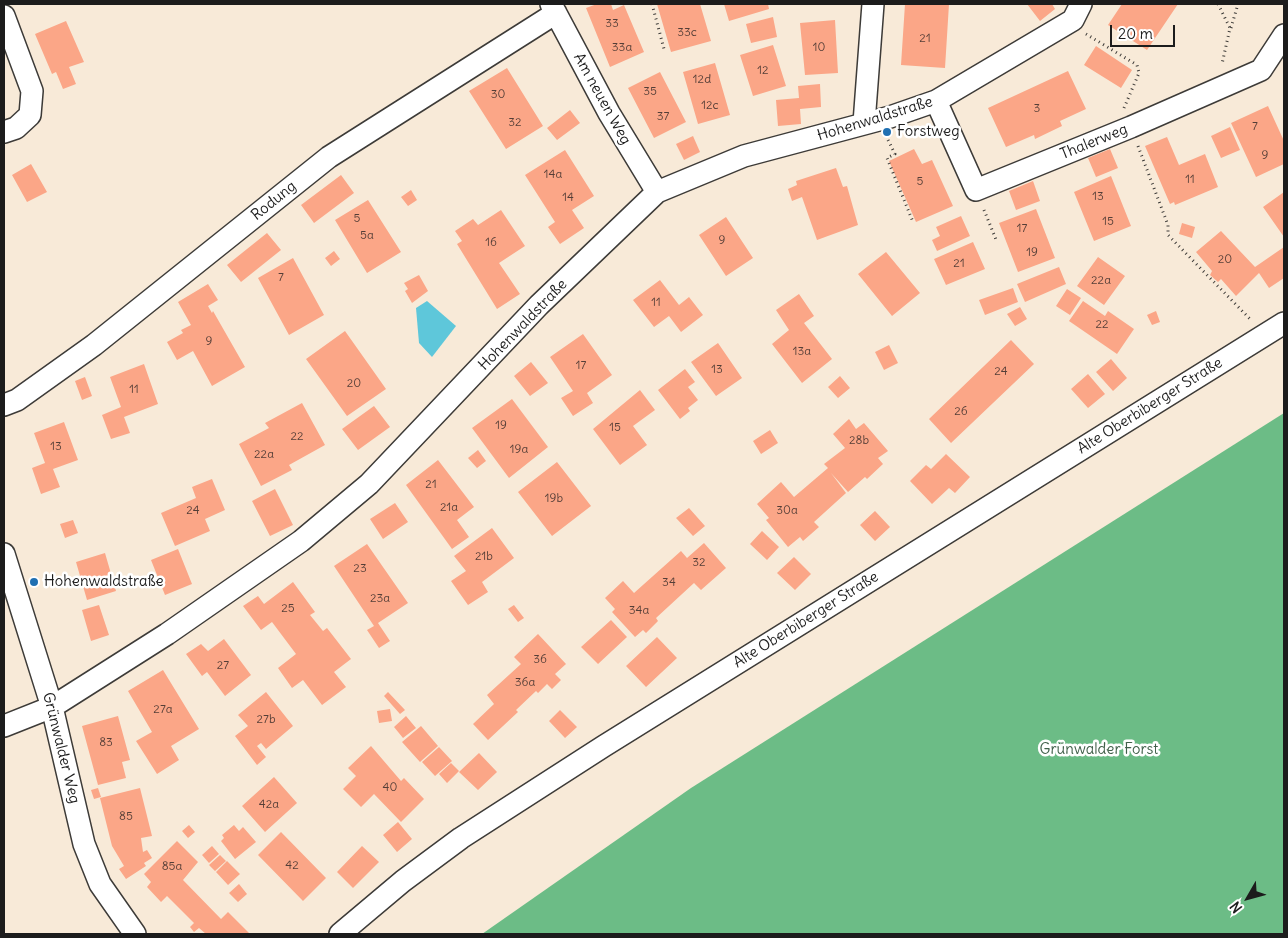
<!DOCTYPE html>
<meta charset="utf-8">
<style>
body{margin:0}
#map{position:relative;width:1288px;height:938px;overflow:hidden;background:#f8ead8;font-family:Delius,sans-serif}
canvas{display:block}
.frame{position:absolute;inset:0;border:5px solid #1c1c1c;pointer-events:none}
.north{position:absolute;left:1223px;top:873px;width:50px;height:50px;-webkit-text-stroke:4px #fff;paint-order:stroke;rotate:232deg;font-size:14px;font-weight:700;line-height:20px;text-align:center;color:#1c1c1c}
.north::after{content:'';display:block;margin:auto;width:18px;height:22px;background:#1c1c1c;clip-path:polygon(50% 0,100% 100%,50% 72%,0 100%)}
.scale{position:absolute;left:1110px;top:25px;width:65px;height:22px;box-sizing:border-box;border:2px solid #1c1c1c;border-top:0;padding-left:6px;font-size:15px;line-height:18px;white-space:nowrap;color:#1c1c1c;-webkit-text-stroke:4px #fff;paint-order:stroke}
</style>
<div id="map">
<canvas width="1288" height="938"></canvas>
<div class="frame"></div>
<div class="north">N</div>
<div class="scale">20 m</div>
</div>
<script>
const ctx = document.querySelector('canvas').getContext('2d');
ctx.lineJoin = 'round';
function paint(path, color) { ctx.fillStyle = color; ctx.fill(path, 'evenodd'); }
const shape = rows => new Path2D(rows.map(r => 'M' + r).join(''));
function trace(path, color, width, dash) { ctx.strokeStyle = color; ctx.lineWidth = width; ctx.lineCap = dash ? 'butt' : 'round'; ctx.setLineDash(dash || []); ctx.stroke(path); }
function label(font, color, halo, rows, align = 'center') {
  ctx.font = font + ' Delius,sans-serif'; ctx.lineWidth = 5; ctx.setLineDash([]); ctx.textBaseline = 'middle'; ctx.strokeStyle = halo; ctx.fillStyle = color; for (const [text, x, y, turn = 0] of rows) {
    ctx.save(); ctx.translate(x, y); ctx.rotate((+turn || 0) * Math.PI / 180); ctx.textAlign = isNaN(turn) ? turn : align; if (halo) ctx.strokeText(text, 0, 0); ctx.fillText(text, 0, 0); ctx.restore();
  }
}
paint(shape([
 [1284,413,1284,934,482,934,691,788]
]), '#6cbc86');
paint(shape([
 [427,301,456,326,432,357,419,343,416,308]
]), '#5ec7da');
paint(shape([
 [597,4,611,4,613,10,624,5,644,52,610,67,586,8],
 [657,4,700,4,711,41,671,52],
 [724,4,768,4,769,9,729,21],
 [905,4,949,4,945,68,901,65],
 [1027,4,1052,4,1055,9,1040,21],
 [1122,4,1178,4,1147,50,1108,25],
 [773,17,777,37,751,43,746,24],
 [835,20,838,73,805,75,800,23],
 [66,21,84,62,69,67,76,84,63,89,56,72,52,74,35,34],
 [773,45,786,86,753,96,740,55],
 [1096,46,1132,70,1121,88,1084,65],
 [715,63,730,115,698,124,683,72],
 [507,68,543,126,506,149,469,91],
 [1068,71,1086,109,1060,121,1062,126,1035,139,1034,135,1006,147,988,108],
 [660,72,686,122,654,138,628,88],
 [820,84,821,107,800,109,801,124,778,126,776,100,799,98,798,86],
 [1268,106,1284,141,1284,164,1256,177,1231,123],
 [570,110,580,123,557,140,547,128],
 [1230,127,1240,150,1221,158,1211,136],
 [693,136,700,152,684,160,676,144],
 [1167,137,1179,165,1205,154,1218,187,1175,205,1174,202,1170,204,1145,146],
 [914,149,922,164,932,160,953,206,916,222,889,161],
 [1110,149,1118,168,1096,177,1088,158],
 [565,150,594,196,572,210,584,228,560,244,548,227,555,222,525,175],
 [31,164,47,192,27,202,12,175],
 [836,168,843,187,847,186,858,225,817,240,802,197,792,201,788,189,797,185,796,181],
 [341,175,354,193,314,223,301,205],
 [1111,176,1131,226,1094,241,1074,192],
 [1033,181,1040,201,1016,210,1009,191],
 [411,190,417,200,408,206,401,197],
 [1284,192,1284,237,1263,207],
 [368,200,401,252,367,273,335,220],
 [1036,209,1055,258,1018,272,999,223],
 [501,210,525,246,499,263,520,294,497,309,457,244,462,241,455,231,473,219,478,225],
 [961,216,970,236,937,251,932,240,940,236,936,227],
 [726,217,753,258,726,276,699,235],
 [1182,223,1195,227,1192,238,1179,234],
 [1221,231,1255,267,1284,247,1284,278,1269,288,1259,273,1236,296,1221,279,1218,282,1210,275,1212,271,1196,252],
 [267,233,281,250,241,282,227,265],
 [973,242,985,269,946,285,934,259],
 [334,251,340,259,331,266,325,258],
 [886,252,920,293,892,316,858,274],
 [1098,257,1125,276,1104,305,1077,286],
 [293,258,324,315,289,335,258,278],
 [1059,267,1066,284,1025,302,1017,284],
 [419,275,428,291,412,303,405,291,408,289,404,283],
 [660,280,679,305,689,297,703,315,681,332,669,316,654,327,633,300],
 [208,284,218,300,208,306,212,313,213,311,245,367,212,386,193,351,177,360,167,342,183,333,181,330,191,325,178,302],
 [1013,288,1018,302,985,315,979,300],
 [1067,289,1081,298,1070,315,1056,306],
 [799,294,814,316,804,323,832,359,802,383,772,344,789,330,776,310],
 [1083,301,1105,316,1108,311,1134,329,1117,354,1069,321],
 [1020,307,1027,319,1015,326,1007,314],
 [1156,311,1160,322,1152,325,1147,315],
 [345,331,386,389,347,416,306,359],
 [583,334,612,375,587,393,593,403,573,416,561,398,573,391,550,357],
 [1011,340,1034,364,951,443,929,419],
 [718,343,742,378,716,396,691,362],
 [889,345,898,363,884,370,875,352],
 [1111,359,1127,378,1113,391,1096,372],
 [531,362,548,383,530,396,514,376],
 [144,364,158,404,124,417,130,433,111,439,102,415,121,407,110,377],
 [685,369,695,382,688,387,698,400,688,408,690,411,680,419,658,390],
 [1088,374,1105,394,1088,408,1071,389],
 [840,376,850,388,838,398,828,387],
 [85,377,92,396,82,400,75,381],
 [640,390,655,410,633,426,647,445,620,465,593,429],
 [512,399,548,447,509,478,472,428],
 [302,403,325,445,289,465,292,470,261,486,239,444,269,428,265,423],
 [374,406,390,427,358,450,342,429],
 [849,419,856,429,864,423,888,451,878,458,883,464,867,479,865,477,848,492,831,473,846,493,814,522,819,527,803,541,800,537,788,547,766,520,769,518,757,504,781,482,794,497,828,468,824,464,845,448,833,434],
 [64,422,78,460,53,469,60,487,41,494,32,468,45,463,34,433],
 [770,430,778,443,761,454,753,441],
 [478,450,486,461,477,468,468,458],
 [946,454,970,477,955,493,949,488,932,504,910,481,926,465,931,469],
 [438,460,474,507,457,520,469,537,452,549,406,485],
 [557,462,591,506,552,536,518,492],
 [212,479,225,510,205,519,210,531,175,546,161,513,196,498,192,487],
 [275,489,293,525,270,536,252,501],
 [395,503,408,522,383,539,370,519],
 [689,508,705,526,693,536,676,518],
 [875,511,890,527,875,541,860,525],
 [73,520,78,533,65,538,60,524],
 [492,528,514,558,482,582,488,592,468,605,451,581,466,571,454,556],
 [762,531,779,547,767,560,750,544],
 [704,543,726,568,701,590,694,583,656,618,658,621,646,633,643,630,635,637,612,612,615,609,605,598,623,581,634,593,681,551,687,558],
 [367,544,408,603,378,623,390,641,379,648,367,630,374,626,334,566],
 [178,549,192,584,165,595,151,560],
 [105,553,116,591,87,600,76,562],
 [794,557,811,574,795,590,777,573],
 [293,582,315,612,310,615,323,631,327,628,351,659,334,672,346,687,322,705,303,680,292,688,278,668,296,654,272,622,261,630,243,606,258,596,264,604],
 [99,605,109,635,91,641,82,610],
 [514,605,524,618,518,622,508,609],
 [611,620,627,637,598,664,581,647],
 [538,634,566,664,555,674,561,680,552,689,547,684,538,693,536,691,516,710,518,712,488,740,473,724,494,704,487,695,521,664,514,657],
 [657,637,677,658,646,687,626,666],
 [224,639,251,675,225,696,207,672,202,676,186,654,201,644,208,651],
 [163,670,199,729,171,746,179,760,157,774,136,741,152,732,128,691],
 [266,692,293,726,266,749,261,743,257,746,266,757,257,765,235,736,248,726,238,715],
 [388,692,405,710,400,714,384,696],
 [390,709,392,721,379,723,377,711],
 [560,710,577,727,565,738,549,721],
 [118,716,130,760,122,762,126,778,98,785,82,726],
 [406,716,416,728,403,738,394,727],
 [421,726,438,746,420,762,402,742],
 [371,746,401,781,404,778,424,799,401,822,374,794,361,807,343,789,356,776,348,768],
 [439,747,452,761,435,776,422,762],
 [479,753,497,772,478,790,459,772],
 [451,763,459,771,447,783,439,774],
 [274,777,297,803,265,832,242,806],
 [98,788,101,797,94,799,91,790],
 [140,788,152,836,141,838,143,852,147,850,152,858,144,863,146,866,126,879,119,869,124,866,112,846,100,798],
 [398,822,412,839,397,852,383,835],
 [189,825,195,832,188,838,182,831],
 [234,825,239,831,243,827,256,842,235,859,221,841,224,838,222,835],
 [281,832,326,878,303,901,258,855],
 [177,841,198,862,183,880,221,919,228,912,250,934,206,934,199,928,194,932,190,927,194,923,167,896,161,902,147,887,151,882,144,874],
 [212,846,219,854,209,863,202,855],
 [362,846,379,862,353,888,337,872],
 [220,855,226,861,215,871,209,865],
 [227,861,240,874,228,885,216,872],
 [239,884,247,894,238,902,229,893]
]), '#fba687');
const minor = shape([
 [551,4,609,113,657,192],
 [4,16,32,91,30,115,16,128,4,132],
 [936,101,976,190,1131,127,1261,70,1284,35],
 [864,123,873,4],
 [4,405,17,400,94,345,329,157,556,13],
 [4,554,52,707,84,844,100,884,135,934],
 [4,726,52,707,167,634,301,541,369,484,539,305,657,192,744,156,890,117,936,101,1073,20,1081,4],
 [340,934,403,881,461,838,604,746,1284,323]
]);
trace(minor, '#3d3b38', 24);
trace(shape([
 [652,4,664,49],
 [1218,4,1230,28,1222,64],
 [1231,28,1238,4],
 [1086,34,1137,65,1139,73,1124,108],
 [888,140,895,154,887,158,913,222],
 [1138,146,1168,225,1168,235,1251,320],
 [984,210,997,242]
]), '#3d3b38', 3, [1, 4]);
trace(minor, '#fff', 21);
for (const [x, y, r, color] of [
 [887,132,5,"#1f6fb2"],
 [34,582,5,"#1f6fb2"]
]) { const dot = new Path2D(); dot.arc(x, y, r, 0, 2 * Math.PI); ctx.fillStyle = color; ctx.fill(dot); trace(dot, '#fff', 2); }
label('12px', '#543e37', null, [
 ["33",612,24],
 ["33c",687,33],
 ["21",925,39],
 ["33a",622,48],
 ["10",819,48],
 ["12",763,71],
 ["12d",702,80],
 ["35",650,92],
 ["30",498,95],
 ["12c",710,106],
 ["3",1037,109],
 ["37",663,117],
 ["32",515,123],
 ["7",1255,127],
 ["9",1265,156],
 ["14a",553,175],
 ["11",1190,180],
 ["5",920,182],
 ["13",1098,197],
 ["14",568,198],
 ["5",357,219],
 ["15",1108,222],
 ["17",1022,229],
 ["5a",367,236],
 ["9",722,241],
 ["16",491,243],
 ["19",1032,253],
 ["20",1225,260],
 ["21",959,264],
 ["7",281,278],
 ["22a",1101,281],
 ["11",656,303],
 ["22",1102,325],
 ["9",209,342],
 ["13a",802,352],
 ["17",581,366],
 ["13",717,370],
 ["24",1001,372],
 ["20",354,384],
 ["11",134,390],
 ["26",961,412],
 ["19",501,426],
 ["15",615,428],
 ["22",297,437],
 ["28b",859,441],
 ["13",56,447],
 ["19a",519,450],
 ["22a",264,455],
 ["21",431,485],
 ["19b",554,499],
 ["21a",449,508],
 ["24",193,511],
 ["30a",787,511],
 ["21b",484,557],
 ["32",699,563],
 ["23",360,569],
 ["34",669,583],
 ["23a",380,599],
 ["25",288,609],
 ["34a",639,611],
 ["36",540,660],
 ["27",223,666],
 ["36a",525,683],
 ["27a",163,710],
 ["27b",266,720],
 ["83",106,743],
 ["40",390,788],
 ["42a",269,805],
 ["85",126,817],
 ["42",292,866],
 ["85a",172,867]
]);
label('15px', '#1c1c1c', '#fff', [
 ["Am neuen Weg",602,99,61],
 ["Hohenwaldstraße",875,119,-17],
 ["Thalerweg",1094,142,-22],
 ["Rodung",274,201,-39],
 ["Hohenwaldstraße",523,325,-46],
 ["Alte Oberbiberger Straße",1150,406,-32],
 ["Alte Oberbiberger Straße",806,620,-32],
 ["Grünwalder Weg",61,748,76]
]);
label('15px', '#1c1c1c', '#fff', [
 ["Forstweg",897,132],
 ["Hohenwaldstraße",44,582]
], 'left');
label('15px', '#41604a', '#fff', [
 ["Grünwalder Forst",1099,750]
]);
</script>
